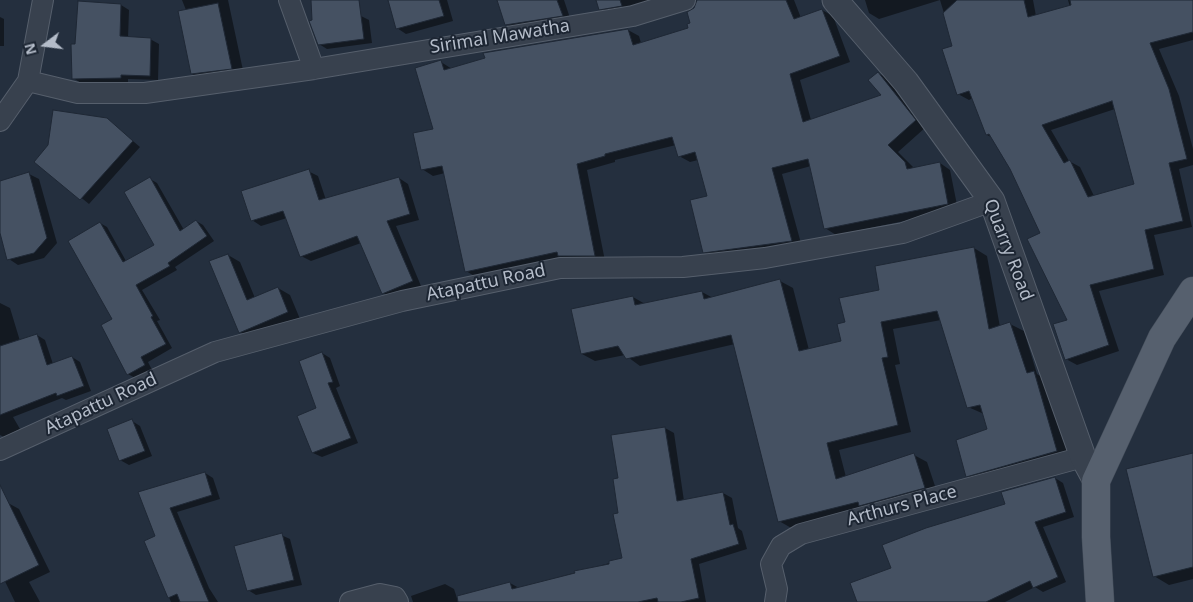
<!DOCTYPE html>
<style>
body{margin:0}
#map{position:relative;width:1193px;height:602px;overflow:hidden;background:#242f3e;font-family:"Noto Sans",sans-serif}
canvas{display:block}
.north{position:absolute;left:20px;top:20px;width:50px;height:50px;-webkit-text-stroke:4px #1d2633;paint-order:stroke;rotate:255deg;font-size:14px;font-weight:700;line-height:20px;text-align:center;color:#b4bcc9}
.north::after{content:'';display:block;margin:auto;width:18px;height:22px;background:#b4bcc9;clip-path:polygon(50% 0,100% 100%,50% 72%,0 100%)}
</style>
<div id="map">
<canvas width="1193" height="602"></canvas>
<div class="north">N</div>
</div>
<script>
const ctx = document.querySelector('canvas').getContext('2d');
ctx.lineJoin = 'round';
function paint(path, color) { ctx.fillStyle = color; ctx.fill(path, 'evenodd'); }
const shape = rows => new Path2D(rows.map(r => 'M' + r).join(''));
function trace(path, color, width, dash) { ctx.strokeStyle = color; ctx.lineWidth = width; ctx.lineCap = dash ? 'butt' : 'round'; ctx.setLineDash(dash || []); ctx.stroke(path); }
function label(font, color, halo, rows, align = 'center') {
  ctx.font = font + ' "Noto Sans",sans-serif'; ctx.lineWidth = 4; ctx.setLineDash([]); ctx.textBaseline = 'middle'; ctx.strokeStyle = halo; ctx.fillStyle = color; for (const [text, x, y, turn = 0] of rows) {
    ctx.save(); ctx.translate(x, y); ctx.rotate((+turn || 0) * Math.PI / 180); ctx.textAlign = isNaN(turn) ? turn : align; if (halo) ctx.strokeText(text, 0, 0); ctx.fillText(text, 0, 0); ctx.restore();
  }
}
paint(shape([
 [182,0,228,0,244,75,204,81,192,74,186,10],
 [312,0,355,0,361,16,369,20,372,43,327,49,319,44,313,21],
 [389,0,447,0,453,21,406,34,397,28],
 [498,0,564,0,571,21,516,30,506,24],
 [598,0,668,0,609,14,600,9],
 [706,0,794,0,801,18,822,10,833,16,850,62,800,80,811,120,884,96,878,73,889,79,926,127,898,152,915,169,940,163,950,170,958,210,836,235,825,228,811,166,782,174,802,247,715,258,704,252,709,197,698,160,690,162,679,156,676,145,615,160,615,162,587,170,605,261,476,277,466,271,445,173,433,176,422,169,435,130,441,62,452,69,628,30,639,36,641,43,690,29],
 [865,0,1033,0,1036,16,1070,7,1068,0,1193,0,1193,40,1159,49,1179,96,1193,149,1193,165,1179,169,1192,227,1154,235,1164,275,1099,291,1119,351,1077,365,1066,359,1069,321,1042,234,1011,168,993,138,987,135,973,98,969,100,958,94,954,46,940,0,879,19,869,13],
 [1115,109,1136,185,1094,196,1080,167,1069,161,1051,130],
 [79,2,121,5,129,10,128,38,150,39,159,44,158,80,128,79,128,83,81,83,73,78],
 [0,17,4,19,4,46,0,46],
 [107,119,140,147,89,204,36,161,49,146],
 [308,171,318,176,326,200,399,178,408,184,419,220,396,226,421,286,393,299,383,293,361,243,311,261,301,256,287,218,261,226,252,220],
 [29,174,39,179,57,243,44,258,18,265,9,259,0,228,0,182],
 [150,179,157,183,184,230,196,221,203,225,214,241,175,267,177,270,142,290,160,320,157,321,172,348,148,362,152,370,135,378,128,374,114,320,100,223,107,227,126,261,155,245],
 [974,248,987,256,1000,327,1010,324,1024,331,1037,374,1047,380,1070,459,981,483,968,476,989,430,984,414,968,407,941,320,893,329,900,364,895,365,911,432,839,450,846,477,914,455,927,462,938,495,793,529,779,521,735,344,640,366,625,355,595,361,582,354,633,297,645,304,702,292,713,298,780,281,793,288,809,350,842,342,846,323,881,291],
 [228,255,240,262,255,298,278,288,290,295,300,319,252,339,240,332],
 [0,303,10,308,20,341,37,335,45,340,53,364,72,357,80,362,91,391,66,400,62,398,13,417,20,429,4,437,0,435],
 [322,353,330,358,340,386,336,388,358,443,322,457,313,453,299,416,318,408],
 [132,421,140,426,152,456,129,465,120,460],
 [665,428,674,433,684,501,723,493,732,498,738,528,742,531,747,549,699,564,706,602,413,602,411,596,445,584,454,589,457,598,510,583,519,588,624,559,619,479],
 [1193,454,1193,579,1169,585,1154,576],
 [205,473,213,478,220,499,177,512,209,588,218,602,171,602,146,542,157,537,140,493],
 [1055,478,1063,483,1074,517,1043,527,1066,582,1043,592,1035,587,1005,602,858,602,892,569],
 [8,503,19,509,50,572,29,582,40,602,15,602,0,571,0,507],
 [281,535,290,539,302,585,256,595,248,590]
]), '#0007');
const building = shape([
 [311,0,359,0,364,39,318,45,309,21,312,20,311,0],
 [388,0,439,0,444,16,396,29,388,0],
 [497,0,557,0,563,16,505,25,497,0],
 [596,0,620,0,622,6,599,10,596,0],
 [697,0,786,0,794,19,822,9,840,56,790,74,803,122,881,95,868,80,878,72,916,120,888,145,905,162,907,169,940,162,948,204,824,229,808,159,772,168,792,241,703,253,690,200,707,196,695,152,678,157,672,137,605,154,605,156,577,164,595,256,558,256,557,252,465,272,442,166,421,170,413,133,433,129,415,68,441,60,444,70,485,58,483,53,628,29,633,45,688,28,687,24,690,23,687,12,694,8,697,0],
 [957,0,1024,0,1028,17,1071,5,1070,0,1193,0,1193,32,1150,43,1169,89,1187,159,1169,163,1183,221,1145,230,1154,269,1090,285,1109,345,1065,360,1053,324,1067,320,1027,239,1040,233,1010,169,989,134,986,135,969,91,957,95,942,49,952,46,943,13,957,0],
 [1112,101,1134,184,1088,197,1070,160,1064,163,1042,125,1112,101],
 [78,1,121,4,120,36,151,38,150,76,121,75,121,78,72,79,71,44,75,44,78,1],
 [218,3,232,69,191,74,178,11,218,3],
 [53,110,107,118,133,141,80,200,34,162,48,145,53,110],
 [309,169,319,200,399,177,410,214,387,221,413,281,382,294,357,236,300,257,283,211,251,221,241,191,309,169],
 [29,172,47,238,34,253,7,260,0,233,0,181,29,172],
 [150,177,180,231,196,220,207,236,168,263,170,266,136,285,153,316,151,317,166,344,141,357,145,365,127,375,101,325,112,319,68,241,100,222,123,262,154,245,124,192,150,177],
 [974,247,989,329,1010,322,1027,373,1034,371,1057,451,966,477,956,440,987,429,980,405,967,408,937,311,881,322,888,357,882,358,898,425,827,443,836,479,914,453,925,488,859,506,858,502,778,522,731,335,626,359,618,346,581,354,571,309,633,296,635,305,702,291,704,299,780,279,799,351,841,341,837,324,845,322,839,298,879,290,875,266,974,247],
 [228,254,247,300,278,287,288,312,239,333,209,261,228,254],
 [37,334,47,365,72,356,84,386,57,396,56,393,0,415,0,346,37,334],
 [322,352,333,382,328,383,351,438,312,453,297,416,316,408,299,361,322,352],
 [132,419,145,451,119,461,107,429,132,419],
 [665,427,677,501,723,492,730,525,733,524,739,544,691,559,699,598,681,602,658,602,657,598,638,602,458,602,457,596,510,582,512,589,575,573,574,571,609,564,609,561,622,558,613,514,618,513,613,479,618,478,611,435,665,427],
 [1193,453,1193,567,1153,577,1126,469,1193,453],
 [205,472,212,495,170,508,209,602,180,602,177,594,168,598,144,541,155,536,138,492,205,472],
 [1055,477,1066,512,1035,522,1058,577,1033,588,1030,581,986,602,857,602,850,583,891,568,882,545,926,528,1005,504,1001,492,1055,477],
 [0,485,39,565,0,584,0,485],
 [282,533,294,580,247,591,234,546,282,533]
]);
paint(building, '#455162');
trace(building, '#1f2835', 1);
const minor = shape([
 [289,0,314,69],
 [28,81,43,0],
 [0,121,28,81,78,93,145,93,314,69,633,16,685,0],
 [0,450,215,352,402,301,560,268,683,267,765,258,903,233,992,201],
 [350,602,380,594,395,597,398,602],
 [775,602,777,589,771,564,781,546,801,534,1083,457]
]);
const tertiary = shape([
 [835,0,906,82,992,201,1083,457,1096,481]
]);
const primary = shape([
 [1100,602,1096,537,1096,481,1162,338,1193,291]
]);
trace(minor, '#565f6c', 22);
trace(tertiary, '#565f6c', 27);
trace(primary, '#414a57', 29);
trace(minor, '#38414e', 20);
trace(tertiary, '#38414e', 25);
trace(primary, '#56606e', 28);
label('18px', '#b4bcc9', '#1d2633', [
 ["Sirimal Mawatha",500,37,-9],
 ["Quarry Road",1008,250,69],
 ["Atapattu Road",486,283,-12],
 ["Atapattu Road",101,404,-25],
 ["Arthurs Place",902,506,-15]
]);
</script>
